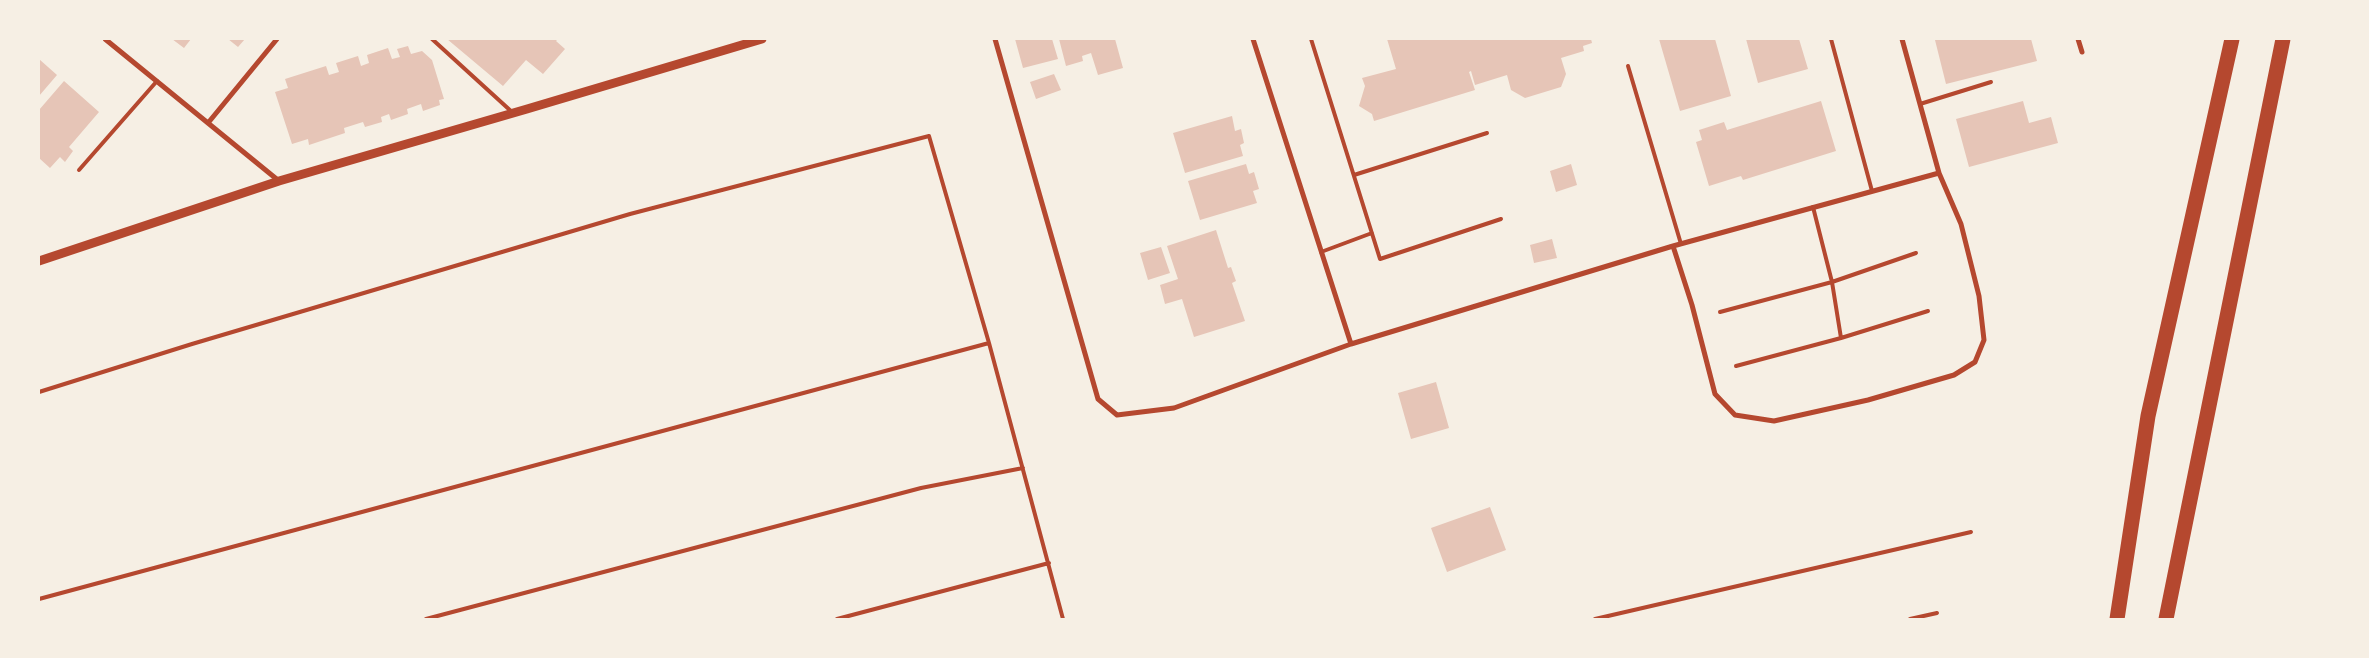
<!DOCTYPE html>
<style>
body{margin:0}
#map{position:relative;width:2369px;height:658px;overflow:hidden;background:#f6efe4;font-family:"Open Sans",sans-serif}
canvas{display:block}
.frame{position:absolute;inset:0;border:40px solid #f6efe4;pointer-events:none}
</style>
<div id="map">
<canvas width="2369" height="658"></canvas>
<div class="frame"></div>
</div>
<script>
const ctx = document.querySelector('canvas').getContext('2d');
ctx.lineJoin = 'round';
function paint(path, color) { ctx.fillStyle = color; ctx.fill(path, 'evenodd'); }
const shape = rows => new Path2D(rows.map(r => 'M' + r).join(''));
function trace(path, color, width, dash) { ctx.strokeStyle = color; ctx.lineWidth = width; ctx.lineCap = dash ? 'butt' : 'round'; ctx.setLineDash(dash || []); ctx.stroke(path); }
paint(shape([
 [172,39,191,39,184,48],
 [228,39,245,39,238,47],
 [447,39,558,39,556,41,565,49,543,74,526,60,503,86],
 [1015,39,1052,39,1058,59,1023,68],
 [1059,39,1115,39,1123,68,1098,75,1091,53,1082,56,1083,61,1066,66],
 [1387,39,1591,39,1592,43,1583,46,1584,51,1561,58,1566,74,1561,87,1525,98,1511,90,1507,75,1475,85,1471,71,1469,72,1475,90,1374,121,1372,114,1359,106,1365,86,1362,78,1396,69],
 [1659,39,1715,39,1731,96,1680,111],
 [1746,39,1799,39,1808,69,1758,83],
 [1941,39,2031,39,2037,61,1946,84,1935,40],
 [408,46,411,54,422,51,432,60,444,99,439,100,440,105,423,111,421,104,407,109,408,114,391,120,389,114,381,117,382,122,365,127,363,122,344,128,345,133,309,145,308,139,292,144,275,92,288,88,285,79,326,66,329,75,339,72,336,63,358,56,361,66,369,63,367,55,388,48,392,59,400,57,397,49],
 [39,59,57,75,39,96],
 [1054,74,1061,90,1036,99,1030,82],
 [64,81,99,112,69,147,73,151,65,162,60,157,50,168,39,158,39,110],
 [1821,101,1836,151,1743,180,1741,176,1709,186,1696,142,1702,140,1699,130,1724,122,1727,130],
 [2023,101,2029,123,2051,117,2058,143,1969,167,1956,119],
 [1232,116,1235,131,1241,129,1244,143,1240,145,1243,156,1185,173,1173,133],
 [1246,164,1249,174,1254,172,1259,189,1253,191,1257,203,1200,220,1188,181],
 [1571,164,1577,185,1556,192,1550,171],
 [1216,230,1228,268,1231,267,1236,281,1232,283,1245,321,1194,337,1182,299,1165,304,1160,285,1178,279,1167,246],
 [1552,239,1557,258,1534,263,1530,245],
 [1161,247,1170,273,1148,280,1140,253],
 [1436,382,1449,428,1411,439,1398,393],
 [1490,507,1506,550,1447,572,1431,528]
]), '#e6c5b7');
trace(shape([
 [432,39,512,112],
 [1311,39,1380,259,1501,219],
 [1831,39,1872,191],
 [1628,66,1681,244],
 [1920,104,1991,82],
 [79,170,157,81],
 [1354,175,1487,133],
 [1321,252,1372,233],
 [1720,312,1832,282,1813,207],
 [1841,338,1928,311],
 [1736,366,1841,338,1832,282,1916,253],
 [39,392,192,344,630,214,929,136,989,343,1063,619],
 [39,599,989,343],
 [426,619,921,488,1023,468],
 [837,619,1049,563],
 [1595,619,1971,532],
 [1910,619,1937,613]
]), '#b5482f', 4);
trace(shape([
 [105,39,279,181],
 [995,39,1098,399,1117,415,1174,408,1351,344,1673,246,1939,173],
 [1253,39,1351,344],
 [2078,39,2082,52],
 [208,123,277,39],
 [1673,246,1692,305,1715,394,1735,415,1774,421,1868,400,1954,375,1975,362,1984,340,1979,296,1961,224,1939,173,1902,39]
]), '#b5482f', 5);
trace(shape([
 [39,261,279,181,527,109,762,39]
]), '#b5482f', 9);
trace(shape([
 [2117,619,2148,416,2232,39],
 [2166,619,2283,39]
]), '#b5482f', 15);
</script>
